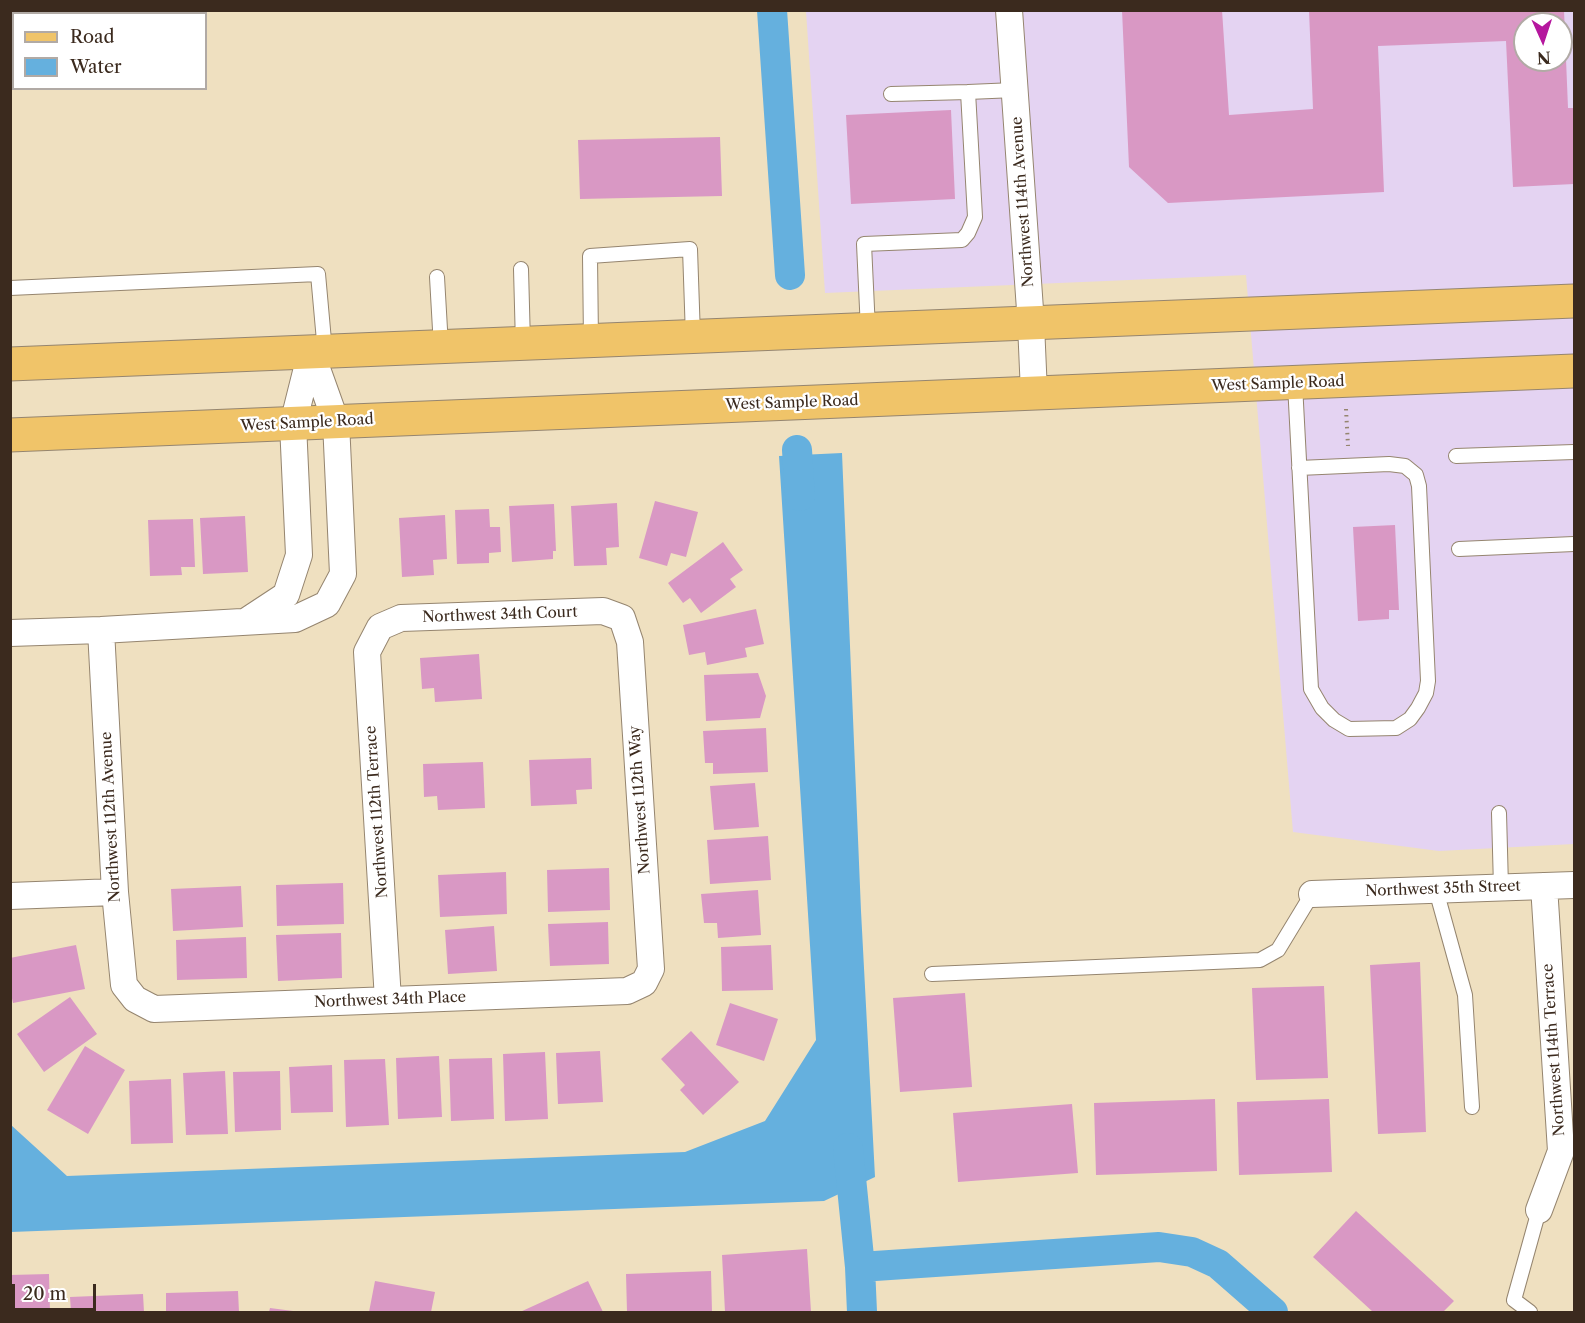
<!DOCTYPE html>
<style>
body{margin:0}
#map{position:relative;width:1585px;height:1323px;overflow:hidden;background:#efe0c0;font-family:"Libre Caslon Text",serif}
canvas{display:block}
.frame{position:absolute;inset:0;border:12px solid #3b2a1e;pointer-events:none}
.legend{position:absolute;left:12px;top:12px;width:195px;height:78px;box-sizing:border-box;background:#fff;border:2px solid #b1aaa5;margin:0;padding:8px 10px;list-style:none;font-size:18px;color:#3b2a1e}
.legend li{display:flex;align-items:center;gap:12px;height:30px}
.legend b{width:30px;border:2px solid #b1aaa5}
.north{position:absolute;left:1513px;top:12px;width:60px;height:60px;box-sizing:border-box;background:#fff;border:2px solid #b1aaa5;border-radius:50%;rotate:177deg;font-size:16px;font-weight:700;line-height:24px;text-align:center;color:#3b2a1e}
.north::after{content:'';display:block;margin:auto;width:21px;height:27px;background:#b5179e;clip-path:polygon(50% 0,100% 100%,50% 72%,0 100%)}
.scale{position:absolute;left:12px;top:1284px;width:84px;height:27px;box-sizing:border-box;border:3px solid #3b2a1e;border-top:0;padding-left:8px;font-size:18px;line-height:21px;white-space:nowrap;color:#3b2a1e;-webkit-text-stroke:4px #fff;paint-order:stroke}
</style>
<div id="map">
<canvas width="1585" height="1323"></canvas>
<div class="frame"></div>
<ul class="legend">
<li><b style="height:8px;background:#f0c469"></b>Road</li>
<li><b style="height:16px;background:#65b0de"></b>Water</li>
</ul>
<div class="north">N</div>
<div class="scale">20 m</div>
</div>
<script>
const ctx = document.querySelector('canvas').getContext('2d');
ctx.lineJoin = 'round';
function paint(path, color) { ctx.fillStyle = color; ctx.fill(path, 'evenodd'); }
const shape = rows => new Path2D(rows.map(r => 'M' + r).join(''));
function trace(path, color, width, dash) { ctx.strokeStyle = color; ctx.lineWidth = width; ctx.lineCap = dash ? 'butt' : 'round'; ctx.setLineDash(dash || []); ctx.stroke(path); }
function label(font, color, halo, rows, align = 'center') {
  ctx.font = font + ' "Libre Caslon Text",serif'; ctx.lineWidth = 4.5; ctx.setLineDash([]); ctx.textBaseline = 'middle'; ctx.strokeStyle = halo; ctx.fillStyle = color; for (const [text, x, y, turn = 0] of rows) {
    ctx.save(); ctx.translate(x, y); ctx.rotate((+turn || 0) * Math.PI / 180); ctx.textAlign = isNaN(turn) ? turn : align; if (halo) ctx.strokeText(text, 0, 0); ctx.fillText(text, 0, 0); ctx.restore();
  }
}
paint(shape([
 [806,11,1574,11,1574,844,1439,851,1293,832,1246,275,825,293],
 [1525,24,1561,24,1561,60,1525,60]
]), '#e4d3f2');
paint(shape([
 [842,453,861,911,875,1177,824,1201,11,1232,11,1125,67,1176,685,1152,765,1121,816,1040,779,456]
]), '#65b0de');
trace(shape([
 [772,10,790,275],
 [797,450,800,496],
 [848,1148,860,1267,862,1312],
 [860,1267,1159,1247,1192,1252,1218,1264,1273,1312]
]), '#65b0de', 30);
paint(shape([
 [1122,10,1222,10,1229,115,1313,109,1309,10,1564,10,1568,108,1574,108,1574,184,1513,187,1506,41,1378,46,1384,192,1168,203,1129,167],
 [1525,24,1561,24,1561,60,1525,60],
 [951,110,955,199,851,204,846,115],
 [720,137,722,196,580,199,578,140],
 [655,501,698,512,686,557,671,553,667,566,639,558],
 [617,503,619,547,606,548,607,565,574,566,571,506],
 [554,504,556,551,553,551,553,559,512,562,509,506],
 [489,509,490,527,500,527,501,552,489,553,489,563,457,564,455,510],
 [445,515,447,559,433,560,434,575,402,577,399,518],
 [245,516,248,572,203,574,200,518],
 [193,519,195,567,181,567,182,575,150,576,148,520],
 [1395,525,1399,610,1389,610,1389,619,1358,621,1353,527],
 [723,542,743,570,730,579,736,587,701,613,690,598,683,603,668,583],
 [756,609,764,644,745,648,747,657,707,665,705,652,689,655,683,625],
 [479,654,482,699,435,702,434,688,422,689,420,658],
 [758,673,766,696,760,718,706,721,704,675],
 [766,728,768,772,713,774,713,763,705,763,703,731],
 [591,758,592,789,576,790,577,804,531,806,529,760],
 [483,762,485,808,438,810,437,796,424,797,423,764],
 [755,783,759,827,714,830,710,786],
 [768,836,771,880,710,884,707,840],
 [609,868,610,910,548,912,547,870],
 [506,872,507,914,440,917,438,875],
 [343,883,344,924,277,926,276,885],
 [241,886,243,927,173,931,171,889],
 [758,890,761,935,718,938,717,923,704,923,701,894],
 [608,922,609,964,550,966,548,924],
 [494,926,497,971,448,974,445,930],
 [341,933,342,978,278,981,276,935],
 [246,937,247,978,177,980,176,940],
 [76,945,85,989,13,1003,10,989,10,958],
 [771,945,773,990,722,991,721,947],
 [1420,962,1426,1132,1378,1134,1370,965],
 [1324,986,1328,1078,1256,1080,1252,988],
 [965,993,972,1087,900,1092,893,998],
 [70,997,97,1034,44,1072,17,1034],
 [730,1003,778,1019,764,1061,716,1045],
 [691,1031,739,1082,703,1115,680,1090,685,1085,661,1059],
 [85,1046,125,1070,88,1134,47,1110],
 [600,1051,603,1102,558,1104,556,1053],
 [545,1052,548,1119,505,1121,503,1054],
 [439,1056,442,1117,398,1119,396,1058],
 [492,1058,494,1119,451,1121,449,1059],
 [385,1059,389,1125,346,1127,344,1060],
 [332,1065,333,1112,291,1113,289,1067],
 [225,1071,228,1134,186,1135,183,1073],
 [280,1071,281,1130,235,1132,233,1072],
 [171,1079,173,1143,131,1144,129,1081],
 [1215,1099,1217,1171,1096,1175,1094,1103],
 [1329,1099,1332,1172,1239,1175,1237,1102],
 [1072,1104,1078,1173,958,1182,953,1113],
 [1356,1211,1454,1301,1443,1312,1373,1312,1313,1257],
 [807,1249,811,1312,725,1312,722,1255],
 [711,1271,712,1312,627,1312,626,1274],
 [49,1274,50,1312,10,1312,10,1275],
 [375,1281,435,1292,431,1312,369,1312],
 [588,1281,603,1312,520,1312],
 [238,1291,239,1312,166,1312,166,1293],
 [143,1294,144,1312,71,1312,70,1297],
 [270,1308,293,1311,293,1312,269,1312]
]), '#d998c4');
const service = shape([
 [968,92,1015,90],
 [521,269,523,344],
 [437,277,441,347],
 [10,288,318,274,325,352],
 [868,330,864,244,962,240,968,233,975,217,968,92,891,94],
 [591,341,590,256,690,249,693,337],
 [1295,384,1311,689,1322,708,1334,720,1349,729,1396,728,1410,719,1418,708,1426,693,1428,681,1419,486,1416,475,1405,466,1389,464,1299,468],
 [1456,456,1574,452],
 [1459,549,1574,544],
 [1499,813,1501,887],
 [1436,890,1465,995,1472,1107],
 [932,974,1260,960,1278,950,1312,894],
 [1530,1312,1514,1300,1539,1210]
]);
const minor = shape([
 [1009,10,1031,324,1034,393],
 [245,622,286,595,299,555,293,424,311,352],
 [101,630,115,892,124,985,135,999,154,1009,627,991,644,983,651,969,630,642,622,618,603,611,401,618,380,627,367,652,388,1000],
 [10,633,101,630,295,619,327,604,343,574,336,422,311,352],
 [1312,894,1574,885],
 [10,896,115,892],
 [1539,1210,1561,1151,1544,886]
]);
const primary = shape([
 [10,364,1574,301],
 [10,435,1574,371]
]);
trace(service, '#95856f', 16);
trace(minor, '#95856f', 28);
trace(primary, '#95856f', 35);
trace(shape([
 [1346,409,1348,446]
]), '#95856f', 4, [1.5, 4.5]);
trace(service, '#fff', 14);
trace(minor, '#fff', 26);
trace(primary, '#f0c469', 33);
label('15px', '#3b2a1e', '#fff', [
 ["Northwest 114th Avenue",1023,202,-94],
 ["West Sample Road",1278,384,-2],
 ["West Sample Road",792,403,-2],
 ["West Sample Road",307,423,-3],
 ["Northwest 34th Court",500,615,-2],
 ["Northwest 112th Way",640,800,-94],
 ["Northwest 112th Terrace",377,812,-94],
 ["Northwest 112th Avenue",111,817,-93],
 ["Northwest 35th Street",1443,889,-2],
 ["Northwest 34th Place",390,1000,-2],
 ["Northwest 114th Terrace",1554,1050,-94]
]);
</script>
